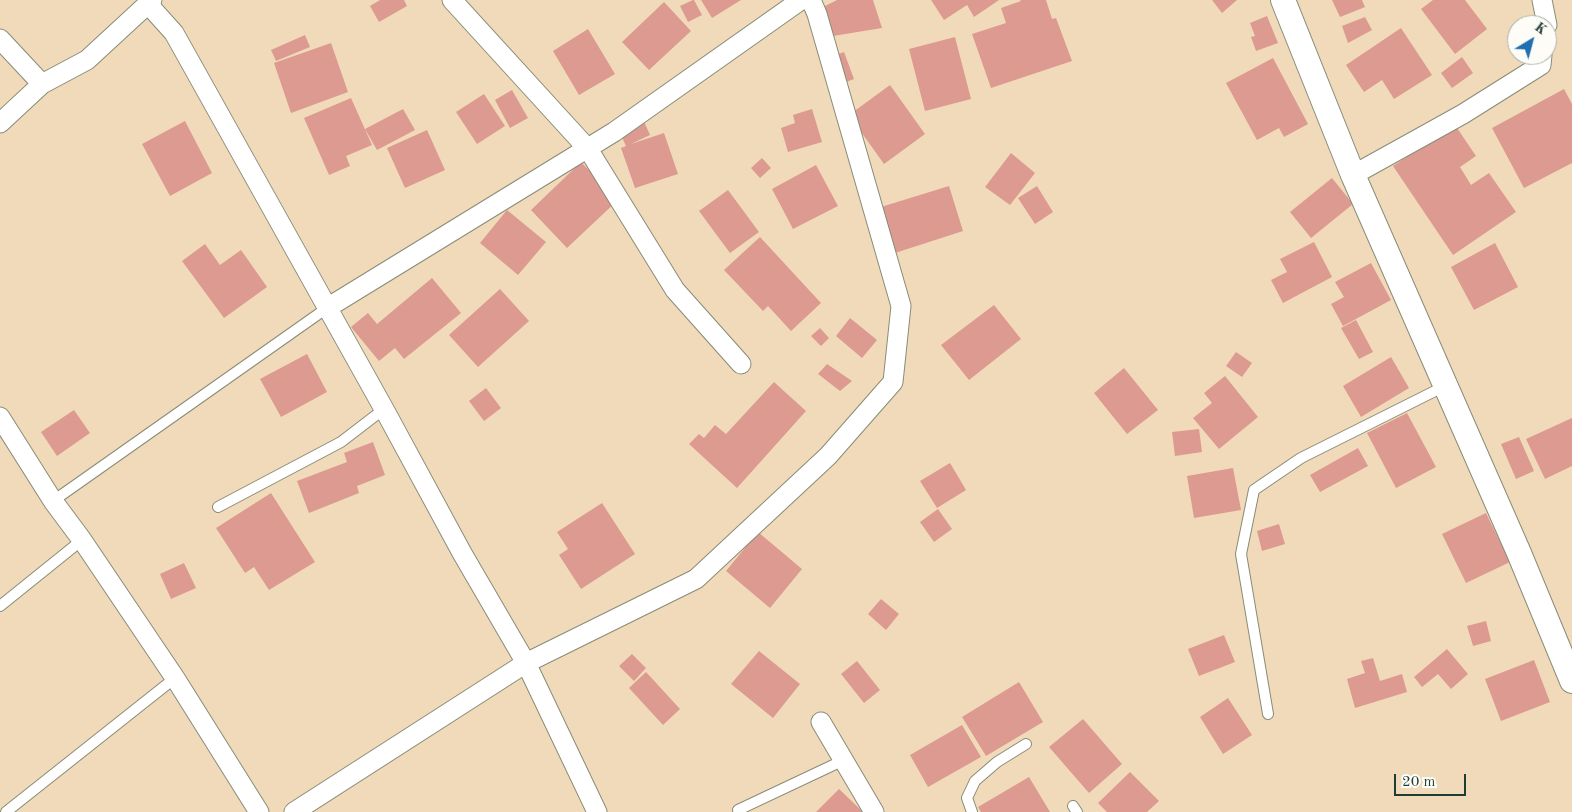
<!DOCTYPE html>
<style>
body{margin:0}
#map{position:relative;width:1572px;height:812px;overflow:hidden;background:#f1daba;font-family:"Old Standard TT",serif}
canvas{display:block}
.north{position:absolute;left:1507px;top:15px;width:50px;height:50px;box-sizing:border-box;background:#fdfcf7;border:1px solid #a4b0a9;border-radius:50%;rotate:37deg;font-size:14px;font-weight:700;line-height:20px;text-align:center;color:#1f3d34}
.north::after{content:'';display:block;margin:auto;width:18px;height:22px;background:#1f6fb2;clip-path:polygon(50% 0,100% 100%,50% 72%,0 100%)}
.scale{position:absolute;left:1394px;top:774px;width:72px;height:22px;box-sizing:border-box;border:2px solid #1f3d34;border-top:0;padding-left:6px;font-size:15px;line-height:18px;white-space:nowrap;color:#1f3d34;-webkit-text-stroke:4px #fdfcf7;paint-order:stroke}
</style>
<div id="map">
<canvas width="1572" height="812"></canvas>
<div class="north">K</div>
<div class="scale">20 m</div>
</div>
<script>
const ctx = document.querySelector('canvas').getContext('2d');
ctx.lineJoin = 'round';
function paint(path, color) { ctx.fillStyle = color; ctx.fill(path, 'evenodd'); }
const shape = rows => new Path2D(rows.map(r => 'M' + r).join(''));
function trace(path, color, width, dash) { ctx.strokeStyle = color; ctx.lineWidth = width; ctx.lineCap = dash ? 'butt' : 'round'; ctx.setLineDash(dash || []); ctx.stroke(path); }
paint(shape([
 [380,0,404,0,407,6,379,22,370,6],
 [693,0,694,0,702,15,688,22,680,6],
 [701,0,741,0,712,18],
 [837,0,873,0,882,28,833,36,825,6],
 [931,0,999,0,974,17,967,5,944,20],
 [1020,0,1046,0,1052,19,1056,18,1072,61,991,88,972,34,1006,23,1001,8,1021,1],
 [1212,0,1237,0,1222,13],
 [1332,0,1362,0,1365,7,1340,17],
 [1433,0,1465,0,1487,29,1455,54,1421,9],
 [664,2,691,31,649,70,622,42],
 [1267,16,1278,43,1256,51,1251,37,1255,36,1250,23],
 [1365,17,1372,30,1348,43,1342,26],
 [1401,28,1432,75,1394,99,1382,80,1364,92,1346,65],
 [588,29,615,74,579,95,553,51],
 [305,35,310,47,276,61,271,50],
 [955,37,971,99,925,111,909,49],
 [331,43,348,92,291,113,274,63],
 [844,52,854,79,838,85,828,58],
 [1462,57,1473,73,1452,88,1441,73],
 [1273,58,1308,124,1284,137,1279,128,1257,140,1226,83],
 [890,85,925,134,884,164,849,115],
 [1564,89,1572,104,1572,163,1524,188,1492,128],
 [512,90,528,118,510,128,495,100],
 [484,94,505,126,477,144,456,112],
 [351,98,372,145,346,156,350,166,329,175,304,118],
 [403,109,415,130,377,150,365,129],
 [812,109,822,142,788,152,781,128,795,123,793,115],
 [642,117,650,135,631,144,664,133,678,174,635,188,621,148,626,146,618,129],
 [185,121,212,173,170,196,142,144],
 [1455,125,1476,156,1460,167,1471,185,1489,173,1516,212,1453,255,1393,166],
 [427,130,445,170,405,188,387,148],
 [1011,153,1035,173,1010,205,985,187],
 [762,158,771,168,760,178,751,168],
 [581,162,618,200,567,248,531,210],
 [816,165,838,206,793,229,772,189],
 [1332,178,1353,204,1311,238,1290,212],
 [949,186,963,231,895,253,881,207],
 [1037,186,1053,212,1035,224,1018,198],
 [728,190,759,232,730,253,699,211],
 [507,210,546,242,518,275,480,243],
 [760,237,821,303,791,331,768,306,763,311,724,270],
 [1314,242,1332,277,1283,303,1271,280,1287,272,1280,259],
 [1495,243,1518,287,1474,310,1451,267],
 [205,244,220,265,241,250,267,287,224,318,182,261],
 [1371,263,1391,300,1343,326,1331,304,1344,297,1335,282],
 [432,278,461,313,404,359,395,348,379,361,351,327,368,313,377,324],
 [500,289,529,321,478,367,449,335],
 [994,305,1021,339,969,380,941,345],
 [850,318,877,340,862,358,836,336],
 [1356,320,1373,352,1359,359,1341,328],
 [820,328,829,338,821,346,811,336],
 [1236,352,1252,363,1242,377,1226,366],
 [307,354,327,392,281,417,260,379],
 [1391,357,1409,388,1361,417,1343,386],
 [827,364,852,381,840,391,818,374],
 [1124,368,1158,410,1127,434,1094,393],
 [1225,376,1258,417,1219,449,1193,418,1212,403,1204,393],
 [774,382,806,411,737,488,689,444,699,434,704,438,715,425,726,434],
 [486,388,501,408,484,421,469,401],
 [74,410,90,433,57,456,41,432],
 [1407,413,1436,467,1396,488,1367,433],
 [1572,418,1572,466,1545,479,1526,439],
 [1199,429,1202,452,1175,456,1172,432],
 [1519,437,1534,471,1516,479,1501,444],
 [373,442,385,475,357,486,359,493,309,513,297,481,347,462,344,453],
 [1358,448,1368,466,1320,492,1310,475],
 [950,463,966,490,937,508,920,481],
 [1233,468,1241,510,1194,518,1187,476],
 [271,493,315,562,269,590,254,567,245,573,216,528],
 [602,503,635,554,581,589,559,555,568,549,557,532],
 [938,509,952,529,934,542,920,522],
 [1486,513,1510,562,1466,583,1442,534],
 [1279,524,1285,544,1262,551,1257,531],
 [758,532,802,569,770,608,726,571],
 [184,563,196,588,171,599,160,574],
 [881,599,899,614,886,630,868,614],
 [1486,621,1491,641,1473,646,1467,626],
 [1224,635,1235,662,1199,676,1188,649],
 [1447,649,1468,674,1451,689,1438,674,1422,687,1414,677],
 [759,651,800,684,773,718,731,684],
 [632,654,646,668,634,681,619,666],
 [1373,658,1380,681,1402,674,1407,692,1355,708,1347,679,1365,673,1361,661],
 [1534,660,1550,702,1501,721,1485,679],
 [857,661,880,690,864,703,841,674],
 [646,672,680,709,663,725,629,688],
 [1019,682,1043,722,986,756,962,717],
 [1228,698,1252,735,1223,754,1200,717],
 [1083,719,1122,764,1089,793,1049,747],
 [962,725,981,757,928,787,910,755],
 [1130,772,1159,801,1147,812,1107,812,1098,803],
 [1029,777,1050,812,981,812,978,807],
 [839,789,863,812,816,812]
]), '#dc9a90');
const service = shape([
 [53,501,327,308],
 [218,507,341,442,384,409],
 [0,606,82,540],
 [1268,714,1241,554,1254,490,1301,458,1445,386],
 [1073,806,1077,812],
 [738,810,844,760],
 [6,812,175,678],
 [972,812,967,798,975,781,997,762,1026,744]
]);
const minor = shape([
 [452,0,588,149,675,290,741,364],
 [1542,0,1547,25],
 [147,3,174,33,384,409,462,553,526,663,597,812],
 [0,39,42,84,87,60,152,0],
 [0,123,42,84],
 [1353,175,1463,114,1541,65,1542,55],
 [327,308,614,132,801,0],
 [0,417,53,501,82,540,175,678,259,812],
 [821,722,874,812],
 [294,812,526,663,696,579,828,456,893,382,901,306,817,14,811,0]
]);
const tertiary = shape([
 [1283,0,1353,175,1519,553,1572,681]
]);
trace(service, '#888c77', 12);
trace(minor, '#888c77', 21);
trace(tertiary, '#888c77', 26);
trace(service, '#fff', 10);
trace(minor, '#fff', 19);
trace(tertiary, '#fff', 24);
</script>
